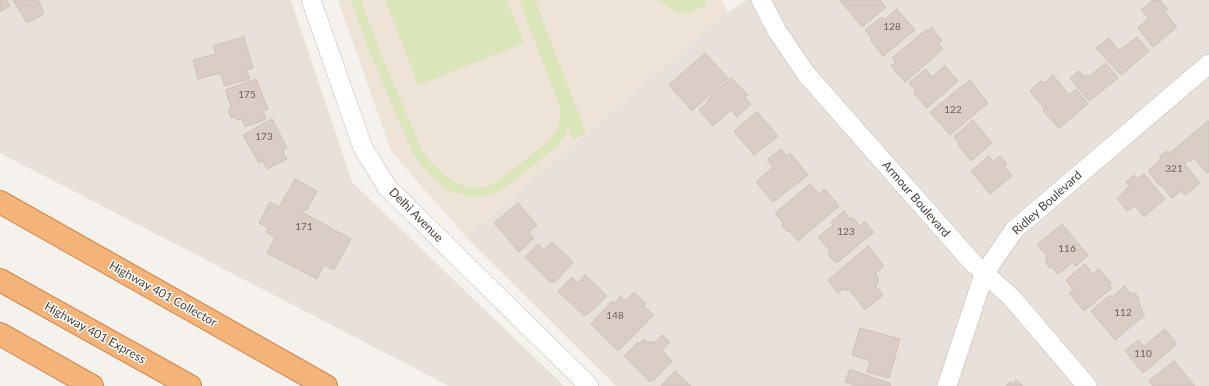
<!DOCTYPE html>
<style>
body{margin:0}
canvas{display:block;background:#f5f1ec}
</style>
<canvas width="1209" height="386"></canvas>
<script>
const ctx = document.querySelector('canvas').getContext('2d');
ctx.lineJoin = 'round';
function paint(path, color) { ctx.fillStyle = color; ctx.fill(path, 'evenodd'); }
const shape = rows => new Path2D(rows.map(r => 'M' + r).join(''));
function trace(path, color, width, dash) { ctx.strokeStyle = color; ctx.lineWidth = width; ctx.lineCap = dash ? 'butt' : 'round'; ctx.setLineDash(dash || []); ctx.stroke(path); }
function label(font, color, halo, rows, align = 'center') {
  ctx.font = font + ' Lato,sans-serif'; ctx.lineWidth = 3; ctx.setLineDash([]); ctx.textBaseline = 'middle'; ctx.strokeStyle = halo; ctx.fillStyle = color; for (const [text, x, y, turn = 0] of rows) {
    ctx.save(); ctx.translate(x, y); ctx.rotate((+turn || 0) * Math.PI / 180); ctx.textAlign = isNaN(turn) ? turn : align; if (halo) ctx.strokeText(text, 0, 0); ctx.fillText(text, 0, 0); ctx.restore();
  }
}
paint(shape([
 [0,0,291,0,352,182,564,386,449,386,0,153],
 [747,0,1209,0,1209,386,616,386,466,237,727,13]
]), '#e8e1db');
paint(shape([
 [338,0,722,0,727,13,466,237,391,151]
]), '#ede3d7');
paint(shape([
 [351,0,361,0,380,52,422,150,431,163,453,182,472,188,488,186,497,182,550,140,558,126,560,119,560,107,519,0,535,0,586,133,573,140,568,128,564,137,556,147,503,189,495,193,481,197,475,197,454,193,447,189,427,172,413,154,367,45],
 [385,0,507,0,524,43,418,85],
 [656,0,707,0,705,6,689,13,677,12]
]), '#dae5b9');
const building = shape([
 [0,0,6,0,10,6,0,12,0,0],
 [13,0,38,0,44,14,27,23,13,0],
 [840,0,880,0,886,7,862,27,840,0],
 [1153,0,1160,0,1168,9,1165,12,1177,27,1153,47,1138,28,1149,18,1141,10,1153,0],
 [897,9,915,30,883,56,870,40,872,38,865,30,882,17,884,20,897,9],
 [932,28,942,41,938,44,943,49,905,82,891,66,896,62,892,58,926,30,928,31,932,28],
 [244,37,253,68,247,70,250,79,225,86,220,73,198,79,193,60,216,54,213,46,244,37],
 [1137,37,1149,51,1121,75,1096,48,1109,38,1119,51,1137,37],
 [705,53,728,78,692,111,669,85,705,53],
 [1106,63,1118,78,1089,101,1070,78,1079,71,1084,77,1086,75,1088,77,1106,63],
 [945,66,958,81,927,108,914,93,916,91,909,83,926,69,932,77,945,66],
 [1053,75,1069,95,1076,89,1088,104,1059,128,1043,111,1045,109,1030,91,1038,83,1042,81,1044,83,1053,75],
 [731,78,748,95,745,97,751,104,737,117,731,110,713,126,699,110,709,101,708,99,731,78],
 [256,79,268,109,263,111,266,119,245,127,242,119,237,120,236,117,231,118,228,110,232,109,225,90,256,79],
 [970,80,988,103,950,135,930,112,970,80],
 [757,112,778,136,754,155,734,131,757,112],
 [272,119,287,148,282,151,287,159,267,169,263,161,259,163,243,135,272,119],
 [973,120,992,143,971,161,958,145,959,144,954,137,973,120],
 [1208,121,1209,122,1209,172,1207,173,1194,158,1190,162,1177,147,1208,121],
 [1176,148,1187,162,1185,164,1200,183,1185,195,1181,191,1172,198,1160,184,1159,185,1148,171,1161,159,1159,157,1167,151,1170,153,1176,148],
 [781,149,787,156,790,153,808,175,773,202,756,182,773,167,767,160,781,149],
 [989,156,993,162,1000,156,1007,164,1004,166,1012,176,990,194,971,171,989,156],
 [1144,174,1165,199,1144,217,1135,206,1127,211,1117,199,1129,186,1126,182,1134,175,1137,179,1144,174],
 [295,179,317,191,306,211,304,209,302,212,351,239,334,270,324,265,317,279,267,253,275,238,266,232,268,228,259,223,270,202,279,207,295,179],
 [810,184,819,194,825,189,839,206,798,241,790,232,787,231,782,226,783,223,775,213,810,184],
 [518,203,537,225,529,232,534,238,519,252,494,223,518,203],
 [844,211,850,219,852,217,860,226,865,222,874,232,838,262,834,261,829,256,829,250,818,237,833,225,831,222,844,211],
 [1062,224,1088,255,1076,266,1073,262,1058,274,1052,267,1050,268,1045,262,1047,261,1045,259,1048,257,1037,245,1062,224],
 [552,242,573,262,554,283,553,281,551,283,525,257,538,244,544,250,552,242],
 [868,246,884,266,875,274,878,277,878,283,875,285,883,295,865,310,849,289,847,291,843,289,838,293,828,280,868,246],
 [1085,264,1093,274,1099,269,1111,283,1109,284,1112,288,1084,311,1069,293,1073,290,1066,280,1085,264],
 [585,275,607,296,587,315,586,314,584,316,558,291,572,277,577,283,585,275],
 [1125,286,1130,293,1135,293,1138,297,1140,307,1143,310,1141,311,1145,315,1115,340,1091,311,1110,295,1112,297,1125,286],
 [633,293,634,294,635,293,646,304,644,306,654,315,618,351,591,324,612,301,614,303,621,296,625,301,633,293],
 [860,328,900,339,889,378,867,372,870,361,852,355,860,328],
 [1165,329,1177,344,1143,373,1125,351,1138,340,1144,346,1165,329],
 [662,335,670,342,662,350,672,361,653,381,652,380,650,382,624,356,638,342,639,344,644,339,649,343,652,341,654,343,662,335],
 [1174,361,1195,386,1153,386,1149,381,1174,361],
 [850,369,891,384,890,386,856,386,845,382,850,369],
 [675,371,691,386,661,386,675,371],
 [1016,380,1023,386,1006,386,1010,382,1013,384,1016,380]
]);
paint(building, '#d9cdc5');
trace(building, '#d0c1b6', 1);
const street = shape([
 [311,0,363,148,387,187,589,386],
 [761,0,777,31,807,75,972,262,1012,298,1087,386],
 [947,386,984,274,1014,230,1209,64]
]);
const highway = shape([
 [0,202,326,386],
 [0,280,190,386],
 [0,334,92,386]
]);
trace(street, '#c3b9b2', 20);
trace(highway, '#d38548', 24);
trace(street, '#fff', 19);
trace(highway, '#f3b379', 22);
label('10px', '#6d635d', null, [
 ["128",892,27],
 ["175",247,95],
 ["122",953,110],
 ["173",264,137],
 ["321",1174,169],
 ["171",304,227],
 ["123",846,232],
 ["116",1067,249],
 ["112",1123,313],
 ["148",615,316],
 ["110",1143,354]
]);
label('12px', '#49403a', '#fff', [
 ["Armour Boulevard",916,199,49],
 ["Ridley Boulevard",1047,203,-42],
 ["Delhi Avenue",416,215,45],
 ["Highway 401 Collector",163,294,29],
 ["Highway 401 Express",95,333,29]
]);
</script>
